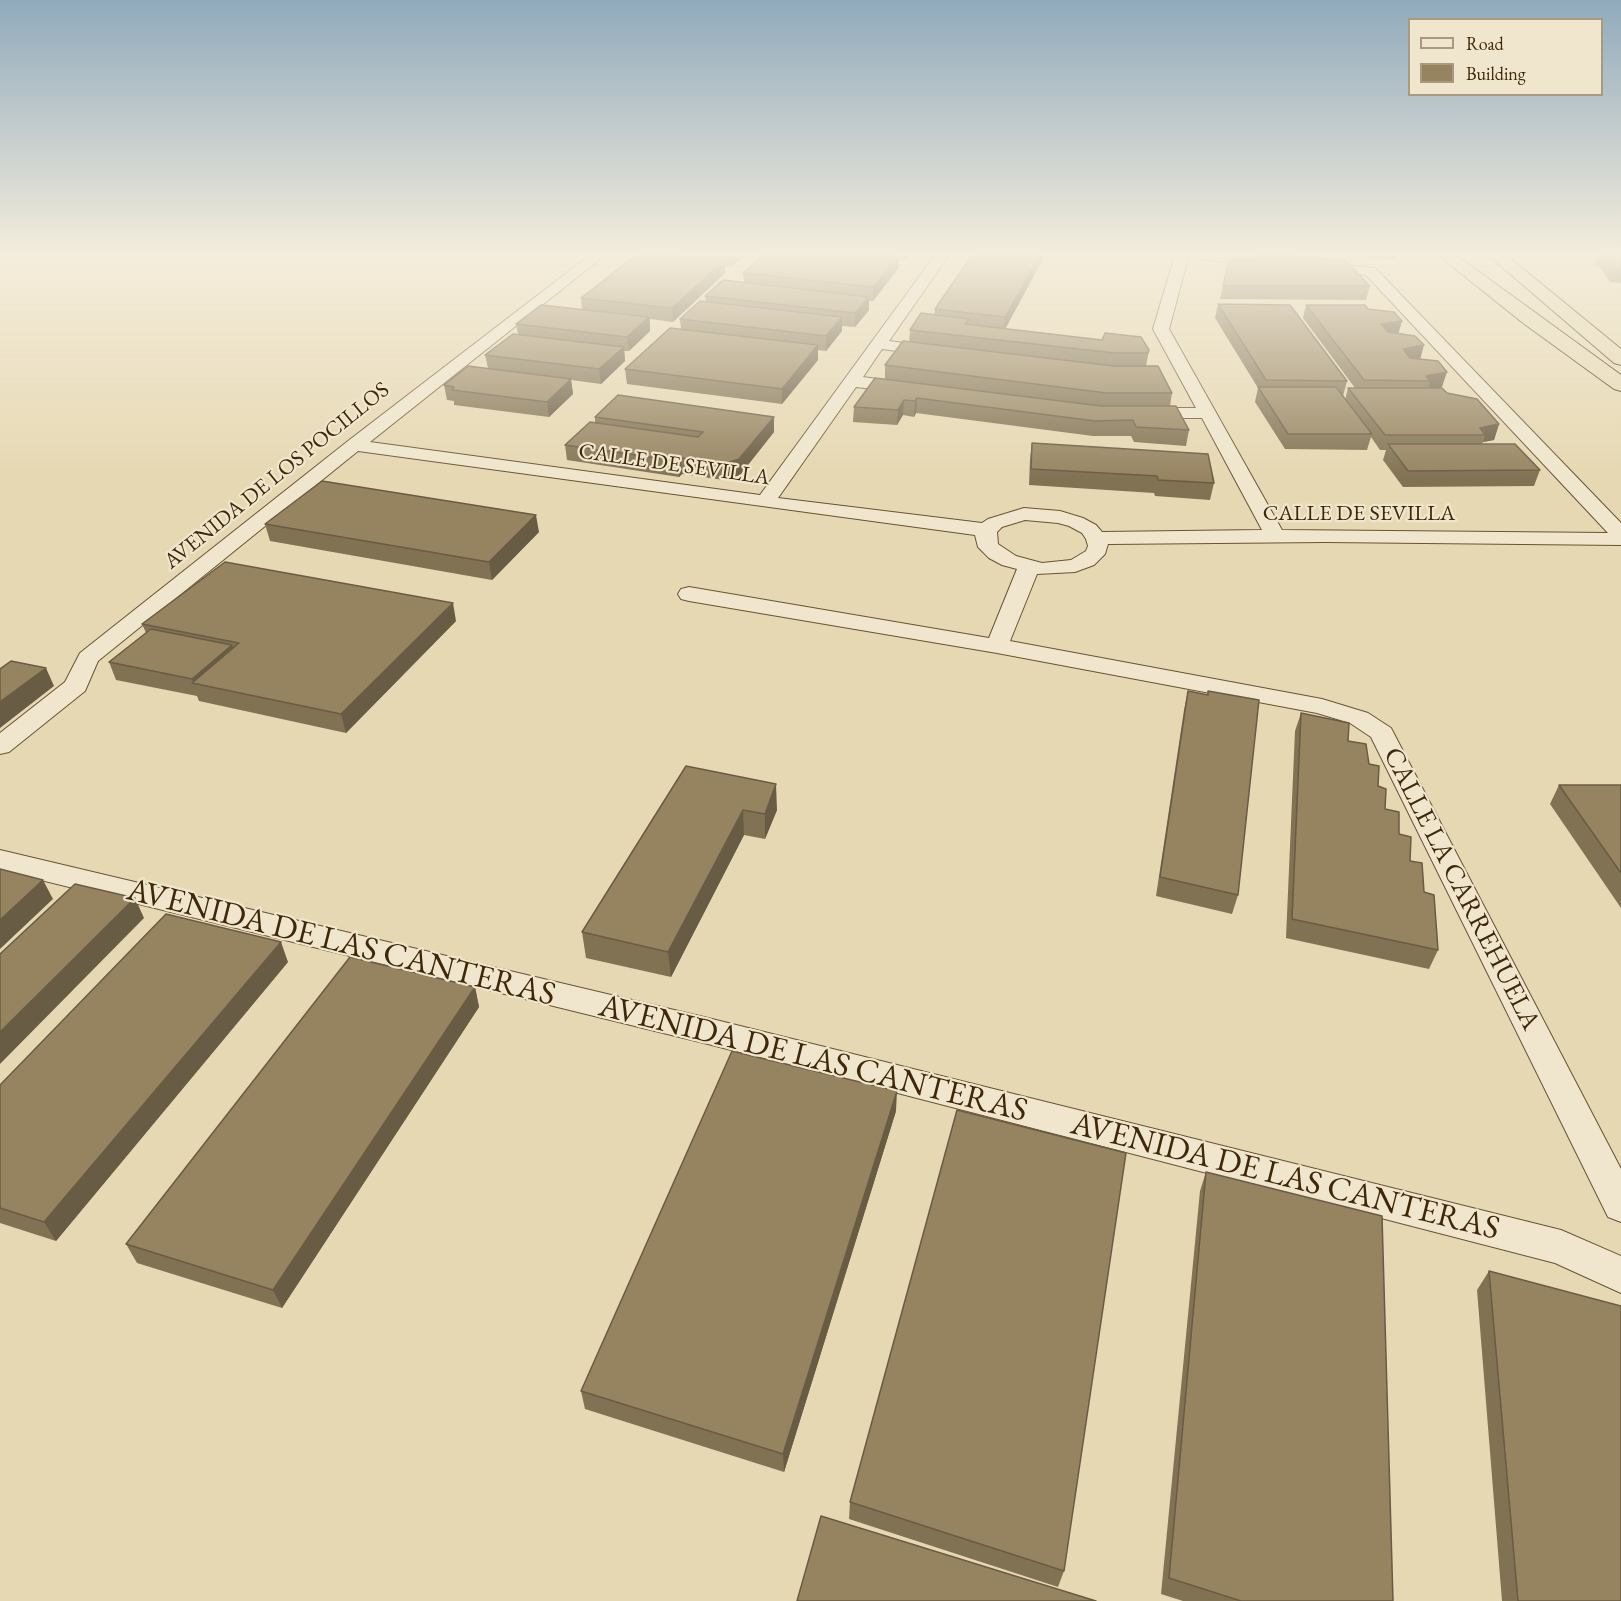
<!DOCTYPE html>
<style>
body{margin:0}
#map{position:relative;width:1621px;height:1601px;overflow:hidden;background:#e6d8b2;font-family:"EB Garamond",serif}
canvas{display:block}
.legend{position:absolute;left:1408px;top:18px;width:195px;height:78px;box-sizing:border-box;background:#efe6cd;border:2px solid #a99a7f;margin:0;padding:8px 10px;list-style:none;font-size:18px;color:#3f2809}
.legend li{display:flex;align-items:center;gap:12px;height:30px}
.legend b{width:30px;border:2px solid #a99a7f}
</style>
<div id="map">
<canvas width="1621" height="1601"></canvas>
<ul class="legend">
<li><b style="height:8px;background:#efe6cd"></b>Road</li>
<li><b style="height:16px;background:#968461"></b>Building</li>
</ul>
</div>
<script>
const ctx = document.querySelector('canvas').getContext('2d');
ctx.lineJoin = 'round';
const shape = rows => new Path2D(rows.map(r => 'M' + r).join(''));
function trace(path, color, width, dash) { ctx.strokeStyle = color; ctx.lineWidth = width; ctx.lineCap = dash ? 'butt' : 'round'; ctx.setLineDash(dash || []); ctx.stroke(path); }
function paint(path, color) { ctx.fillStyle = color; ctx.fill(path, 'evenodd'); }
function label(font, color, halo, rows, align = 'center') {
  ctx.font = font + ' "EB Garamond",serif'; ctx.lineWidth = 4.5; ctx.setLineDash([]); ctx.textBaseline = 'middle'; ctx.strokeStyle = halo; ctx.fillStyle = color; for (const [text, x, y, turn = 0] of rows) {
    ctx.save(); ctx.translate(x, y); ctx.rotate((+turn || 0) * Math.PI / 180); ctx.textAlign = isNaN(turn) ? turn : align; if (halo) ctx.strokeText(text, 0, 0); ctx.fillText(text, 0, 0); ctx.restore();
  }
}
const minor = shape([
 [590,255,605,255,370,442,760,495,935,255,949,255,889,341,940,348,942,351,940,354,934,356,882,349,863,377,913,384,915,388,913,392,907,393,856,387,778,498,982,523,988,519,1024,508,1060,511,1083,518,1096,525,1102,532,1262,530,1202,418,1142,418,1136,417,1133,413,1136,409,1142,408,1196,408,1153,329,1175,255,1189,255,1169,329,1282,530,1608,533,1366,275,1200,259,1193,255,1239,255,1375,268,1621,523,1621,545,1326,542,1108,544,1105,554,1094,565,1075,572,1037,574,1010,641,1322,699,1368,713,1391,728,1621,1169,1621,1222,1608,1217,1371,737,1350,723,1317,713,997,653,689,601,681,599,678,594,681,589,689,587,989,638,1017,569,1002,565,989,558,978,547,975,535,358,451,98,661,85,691,9,752,0,754,0,733,65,682,80,653,348,441,590,255],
 [1025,520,1058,523,1069,526,1082,533,1086,539,1088,546,1086,551,1071,560,1042,563,1016,556,998,544,997,532,1002,527,1025,520],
 [0,850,708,1018,1561,1230,1621,1256,1621,1293,1555,1263,708,1044,0,870,0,850]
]);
const motorway = shape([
 [1438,255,1456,255,1621,375,1621,391,1614,389,1523,323,1438,255],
 [1488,255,1506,255,1621,349,1621,365,1614,363,1488,255]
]);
trace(minor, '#695433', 2);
trace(motorway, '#3f2809', 2);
paint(minor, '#efe6cd');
paint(motorway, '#e6d8b2');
paint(shape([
 [636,255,744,255,731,267,725,267,725,273,673,322,650,319,650,331,629,351,624,351,625,361,601,384,571,380,573,394,549,417,454,405,454,401,447,400,444,385,488,368,485,355,518,334,516,324,582,309,581,298],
 [763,255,910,255,904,261,899,261,898,269,873,301,869,301,869,310,855,327,842,326,842,331,826,351,818,350,818,360,782,404,627,384,625,369,681,329,680,319,706,301,705,296,744,283,743,273],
 [1257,255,1370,286,1366,300,1220,299,1223,286,1256,259],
 [1334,255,1397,255,1396,260],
 [1597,255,1621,255,1621,283,1610,282,1595,260],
 [1044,257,1005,329,1149,350,1146,366,1172,393,1170,406,1189,430,1186,446,1134,442,1131,436,1093,436,916,413,914,417,903,415,897,425,853,422,854,407,885,379,885,365,909,342,910,330,934,315,935,309],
 [1218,304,1347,381,1343,396,1342,396,1345,400,1348,388,1355,388,1303,318,1306,305,1368,309,1399,334,1442,387,1436,388,1499,424,1494,440,1483,442,1482,444,1540,470,1534,486,1403,487,1383,460,1386,450,1380,450,1371,437,1367,450,1285,449,1255,402,1258,388,1215,318],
 [595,417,774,417,774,432,740,475,724,480,682,474,679,477,567,460,565,445,595,422],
 [1032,443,1214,483,1210,500,1155,496,1154,493,1029,485,1030,459],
 [265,524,539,532,492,580,270,541],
 [456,621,346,733,199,701,197,696,116,680,109,662,146,633,142,624],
 [1188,691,1238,895,1232,914,1156,896,1184,710],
 [1301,713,1348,741,1369,764,1385,809,1399,834,1410,861,1438,950,1429,969,1286,938,1295,731],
 [686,766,777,810,765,839,744,835,671,977,586,958,582,932],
 [1559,785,1621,785,1621,908,1550,804],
 [288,962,56,1241,0,1223,0,1085],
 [475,987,479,1007,282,1308,137,1263,126,1244],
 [896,1111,784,1472,585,1409,581,1391],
 [1206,1172,1393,1601,1183,1601,1161,1594,1200,1191],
 [1489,1271,1621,1601,1502,1601,1477,1290],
 [850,1502,1064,1571,1058,1587,849,1519]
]), '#817253');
paint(shape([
 [731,255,744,255,731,267],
 [905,255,910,255,904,261],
 [1040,255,1045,255,1044,257,1004,331,1005,317],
 [899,256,898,269,873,301,873,287],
 [725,260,725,273,673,322,672,308],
 [869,297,869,310,855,327,855,313],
 [649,317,650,331,629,351,627,337],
 [842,317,842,331,826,351,826,336],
 [1402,321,1398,335,1378,338,1381,324],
 [818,345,818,360,782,404,782,389],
 [1424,345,1420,360,1399,363,1403,349],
 [624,347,625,361,601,384,599,369],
 [1447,372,1442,387,1428,390,1430,381,1426,376],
 [571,379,573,394,549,417,547,402],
 [917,398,916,413,914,417,915,401],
 [904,400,903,415,897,425,898,410],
 [774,417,774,432,740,475,724,480,723,464],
 [1499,424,1494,440,1483,442,1485,435,1480,428],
 [681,458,682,474,679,477,678,461],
 [536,515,539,532,492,580,489,562],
 [453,603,456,621,346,733,341,714],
 [232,645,238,663,193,683,192,679],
 [46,668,54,686,0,728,0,702],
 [776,784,777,810,765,839,765,814],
 [743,810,744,835,671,977,668,952],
 [43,880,53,899,0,949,0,920],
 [135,898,144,918,0,1064,0,1032],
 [281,942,288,962,56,1241,44,1222],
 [475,987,479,1007,282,1308,273,1290],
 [897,1091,896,1111,784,1472,783,1454]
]), '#695c44');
const building = shape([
 [636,255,673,255,725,260,672,308,581,298,636,255],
 [763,255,887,255,899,256,873,287,743,273,763,255],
 [972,255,1040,255,1005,317,935,309,972,255],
 [1257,255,1288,255,1345,260,1370,286,1223,286,1229,259,1256,259,1257,255],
 [1605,255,1621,255,1621,269,1615,269,1605,255],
 [723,280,869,297,855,313,705,296,723,280],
 [700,301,842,317,826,336,680,319,700,301],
 [1218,304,1290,305,1347,381,1266,380,1218,304],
 [541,305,649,317,627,337,516,324,541,305],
 [1306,305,1365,305,1368,309,1394,312,1402,321,1381,324,1388,332,1415,336,1424,345,1403,349,1410,358,1438,361,1447,372,1426,376,1430,381,1364,380,1306,305],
 [921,313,969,319,965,324,1102,340,1105,333,1141,337,1149,350,1148,353,1114,353,910,330,921,313],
 [670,328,818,345,782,389,625,369,670,328],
 [513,334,624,347,599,369,485,355,513,334],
 [903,341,1114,366,1158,366,1172,393,1106,393,885,365,903,341],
 [468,366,571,379,547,402,452,390,454,387,444,385,468,366],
 [875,378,1101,406,1176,406,1189,430,1136,427,1133,420,1095,421,917,398,915,401,904,400,898,410,854,407,875,378],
 [1258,387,1336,387,1372,434,1288,434,1258,387],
 [1348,388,1442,388,1447,393,1477,399,1499,424,1480,428,1485,435,1385,435,1348,388],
 [618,395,774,417,739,459,723,464,681,458,678,461,565,445,590,422,698,437,703,432,595,417,618,395],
 [1032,443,1208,454,1214,483,1158,480,1157,476,1031,469,1032,443],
 [1388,444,1515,444,1540,470,1408,471,1388,444],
 [322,481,536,515,489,562,265,524,322,481],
 [225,562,453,603,341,714,192,683,239,643,142,624,225,562],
 [151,629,232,645,192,679,109,662,151,629],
 [11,661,46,668,0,702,0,669,11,661],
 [1188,691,1208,695,1208,691,1259,700,1238,895,1160,877,1188,691],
 [1301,713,1349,723,1348,741,1366,744,1369,764,1379,766,1378,786,1386,789,1385,809,1399,812,1399,834,1411,837,1410,861,1422,863,1424,892,1434,895,1438,950,1292,919,1301,713],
 [686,766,776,784,765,814,743,810,668,952,582,932,686,766],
 [1559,785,1621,785,1621,873,1559,785],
 [0,869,43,880,0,920,0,869],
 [75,884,135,898,0,1032,0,954,75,884],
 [166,914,281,942,44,1222,0,1208,0,1085,166,914],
 [350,957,475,987,273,1290,126,1244,350,957],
 [732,1051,897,1091,783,1454,581,1391,732,1051],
 [957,1110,1126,1153,1064,1571,850,1502,957,1110],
 [1206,1172,1382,1216,1393,1601,1241,1601,1169,1578,1206,1172],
 [1489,1271,1621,1306,1621,1601,1518,1601,1489,1271],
 [821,1516,1096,1601,797,1601,821,1516]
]);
paint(building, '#968461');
trace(building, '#695c44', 1.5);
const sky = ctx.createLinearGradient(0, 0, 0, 479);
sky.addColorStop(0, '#90aabc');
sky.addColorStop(0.53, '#f4eddc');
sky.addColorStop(1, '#f4eddc00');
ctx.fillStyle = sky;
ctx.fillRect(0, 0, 1621, 479);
label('22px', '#3f2809', '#efe6cd', [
 ["CALLE DE SEVILLA",674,465,8],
 ["AVENIDA DE LOS POCILLOS",277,476,-39],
 ["CALLE DE SEVILLA",1359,514]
]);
label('27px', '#3f2809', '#efe6cd', [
 ["CALLE LA CARREHUELA",1461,889,63]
]);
label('33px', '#3f2809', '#efe6cd', [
 ["AVENIDA DE LAS CANTERAS",341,943,14],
 ["AVENIDA DE LAS CANTERAS",813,1059,14],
 ["AVENIDA DE LAS CANTERAS",1285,1177,14]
]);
</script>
